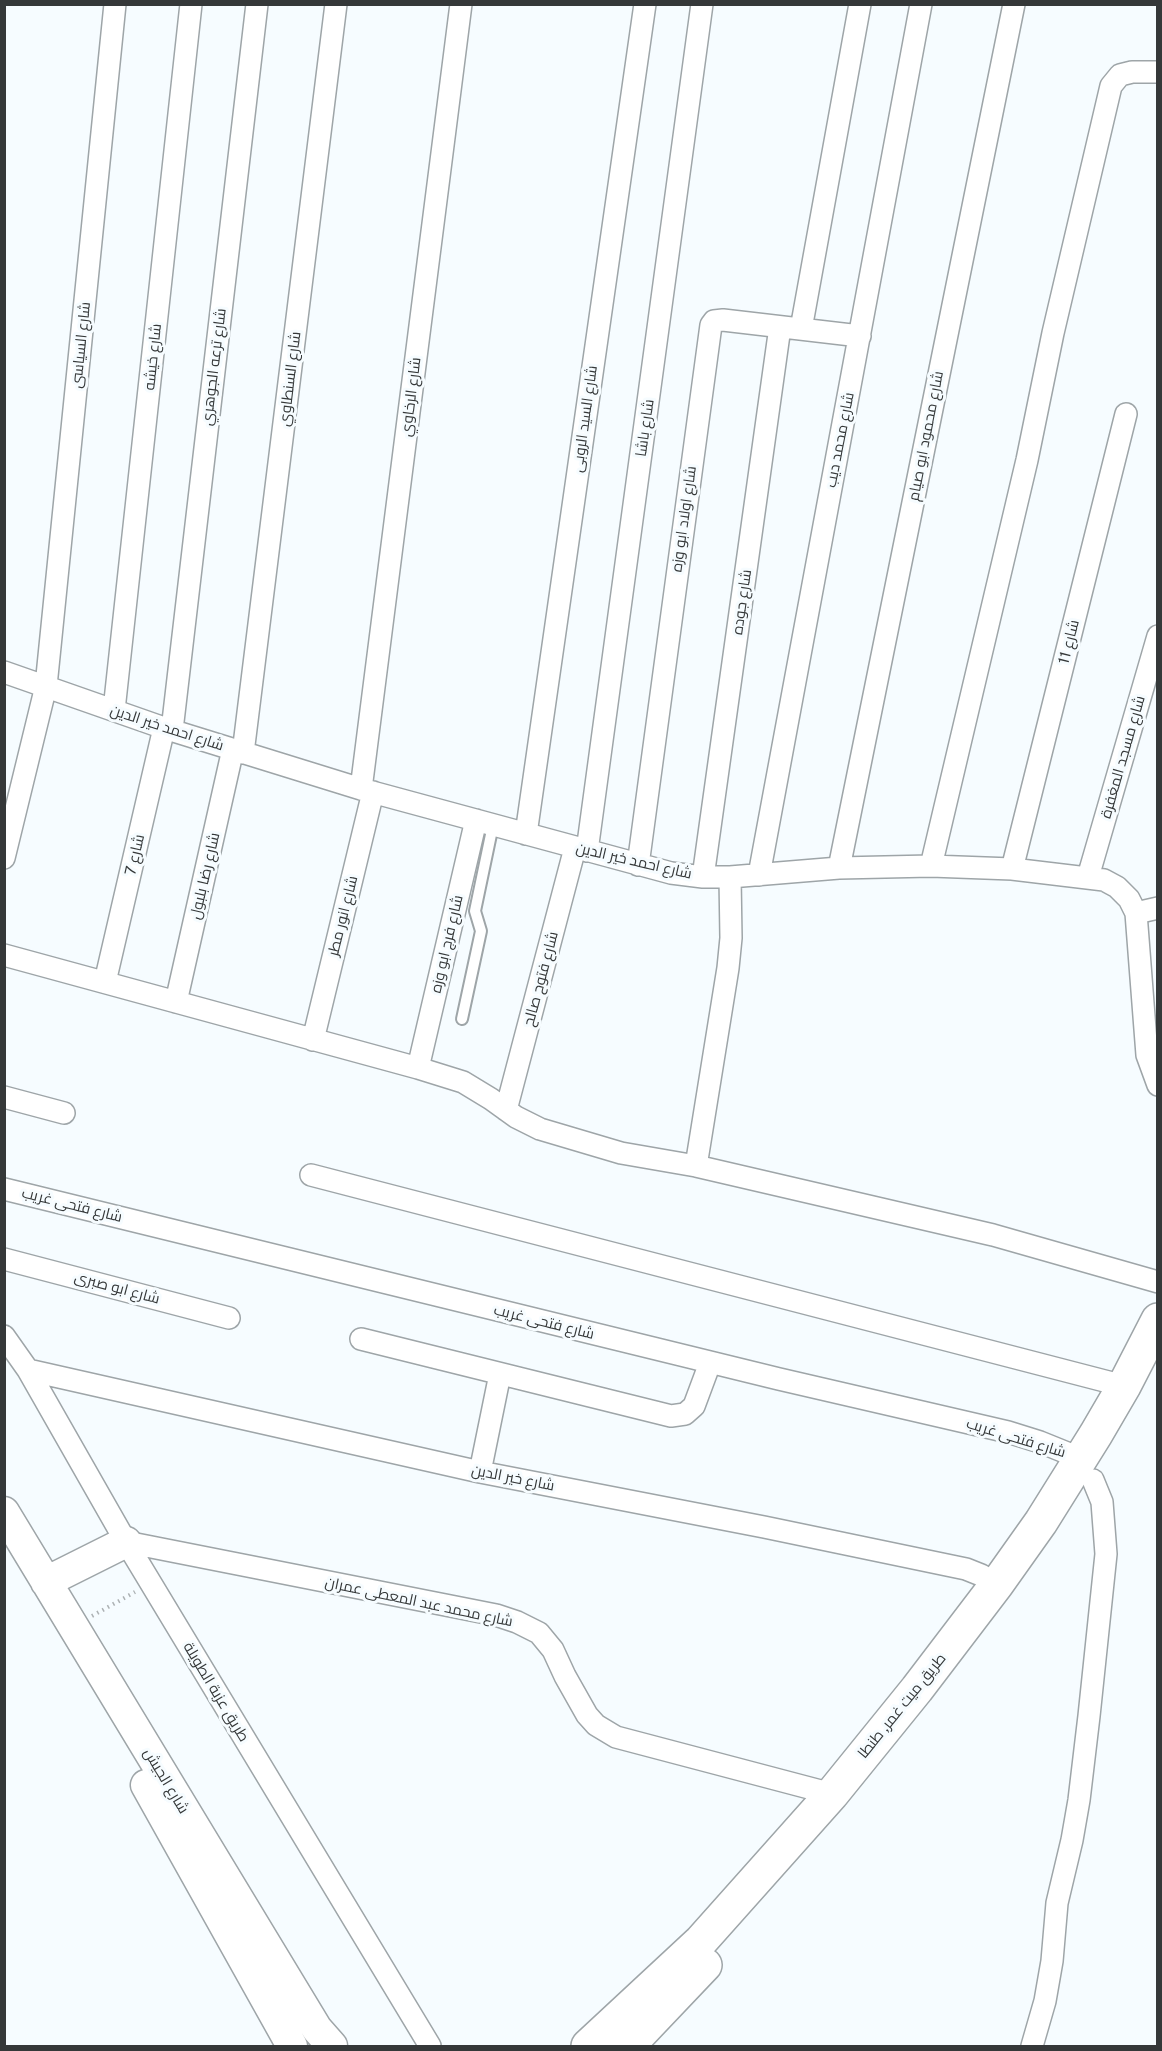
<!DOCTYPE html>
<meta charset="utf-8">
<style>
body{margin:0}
#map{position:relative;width:1162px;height:2051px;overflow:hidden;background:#f6fcff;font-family:"Public Sans",sans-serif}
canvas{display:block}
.frame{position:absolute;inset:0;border:6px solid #353839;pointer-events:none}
</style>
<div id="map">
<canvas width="1162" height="2051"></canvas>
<div class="frame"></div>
</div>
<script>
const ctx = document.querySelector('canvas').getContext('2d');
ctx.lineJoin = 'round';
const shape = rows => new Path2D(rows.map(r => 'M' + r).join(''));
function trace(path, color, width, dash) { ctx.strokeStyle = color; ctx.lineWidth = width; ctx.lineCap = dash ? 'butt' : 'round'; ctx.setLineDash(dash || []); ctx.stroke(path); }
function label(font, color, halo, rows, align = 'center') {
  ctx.font = font + ' "Public Sans",Cairo,sans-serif'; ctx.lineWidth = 6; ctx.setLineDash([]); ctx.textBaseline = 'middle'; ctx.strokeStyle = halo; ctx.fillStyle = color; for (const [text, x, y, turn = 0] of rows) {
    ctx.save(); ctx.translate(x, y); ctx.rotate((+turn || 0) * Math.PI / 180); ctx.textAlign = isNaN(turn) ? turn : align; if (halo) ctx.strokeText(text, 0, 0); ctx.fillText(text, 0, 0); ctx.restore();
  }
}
const service = shape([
 [462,1019,481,931,475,911,493,825]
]);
const minor = shape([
 [801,329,860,4],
 [4,672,164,728,361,789,671,873,703,877,730,877,839,868,931,866,1012,869,1104,880,1117,887,1129,899,1136,913,1147,1055,1158,1085],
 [114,710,191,4],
 [172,730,257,4],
 [243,753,336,4],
 [361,789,461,4],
 [526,834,645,4],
 [587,851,702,4],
 [4,858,46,686,115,4],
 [638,865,711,325,714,321,723,320,860,336],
 [931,866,1027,460,1053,333,1111,86,1120,75,1132,72,1158,72],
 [839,868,1014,4],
 [1012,869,1126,414],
 [759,875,921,4],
 [703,877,780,327],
 [1088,877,1158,636],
 [1136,913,1158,908],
 [4,955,418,1068,463,1082,491,1099,516,1117,540,1129,621,1153,696,1166,993,1235,1158,1282],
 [105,982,164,728],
 [176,1002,233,749],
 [313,1040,373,792],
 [418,1068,476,820],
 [4,1097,64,1113],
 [506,1110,575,848],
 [696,1166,728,968,731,938,730,877],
 [311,1175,1124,1386],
 [4,1189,779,1379,1008,1432,1040,1442,1082,1459],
 [4,1259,229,1318],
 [4,1336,28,1370,126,1542,430,2046],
 [361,1339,671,1416,685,1414,694,1406,710,1363],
 [28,1370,480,1472,764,1527,966,1569,981,1575,997,1584],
 [480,1472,500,1374],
 [126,1542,496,1615,517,1622,539,1633,553,1650,565,1676,587,1715,596,1725,616,1737,832,1794],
 [1032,2046,1045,2001,1052,1961,1057,1903,1072,1840,1079,1800,1089,1716,1106,1554,1102,1502,1093,1480]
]);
const secondary = shape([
 [4,1512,317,2029,332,2046],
 [46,1582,126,1542],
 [146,1785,292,2046]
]);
const primary = shape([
 [588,2046,701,1941,832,1794,917,1689,997,1584,1041,1522,1096,1434,1124,1386,1158,1320],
 [628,2046,705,1965]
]);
trace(service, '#9ea5a8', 14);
trace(minor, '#9ea5a8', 24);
trace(secondary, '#9ea5a8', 33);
trace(primary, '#9ea5a8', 36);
trace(shape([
 [92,1616,135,1592]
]), '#acb1b3', 4, [1.5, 4.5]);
trace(service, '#fff', 10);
trace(minor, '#fff', 21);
trace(secondary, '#fff', 30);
trace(primary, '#fff', 33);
label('15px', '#353839', '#f6fcff', [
 ["شارع السياسى",81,345,-84],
 ["شارع خيشه",153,357,-84],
 ["شارع ترعه الجوهري",214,367,-83],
 ["شارع السنطاوي",290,379,-83],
 ["شارع الرخاوي",411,397,-83],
 ["شارع السيد الروبى",585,419,-82],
 ["شارع باشا",645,428,-82],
 ["شارع محمود ابو صيام",926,436,-79],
 ["شارع محمد ديب",840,440,-79],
 ["شارع اولاد ابو وزه",684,519,-82],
 ["شارع جوده",742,602,-82],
 ["شارع 11",1069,642,-76],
 ["شارع احمد خير الدين",167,728,18],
 ["شارع مسجد المغفرة",1123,757,-74],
 ["شارع 7",135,855,-77],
 ["شارع احمد خير الدين",634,861,13],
 ["شارع رضا بلبول",205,876,-77],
 ["شارع انور مطر",343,916,-76],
 ["شارع فرج ابو وزه",447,944,-77],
 ["شارع فتوح صالح",541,979,-75],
 ["شارع فتحى غريب",72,1205,14],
 ["شارع ابو صبرى",117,1288,15],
 ["شارع فتحى غريب",544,1322,14],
 ["شارع فتحى غريب",1016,1438,17],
 ["شارع خير الدين",513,1478,11],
 ["شارع محمد عبد المعطى عمران",419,1602,12],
 ["طريق عزبة الطويلة",216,1692,59],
 ["طريق ميت غمر, طنطا",902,1706,-51],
 ["شارع الجيش",166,1781,59]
]);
</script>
